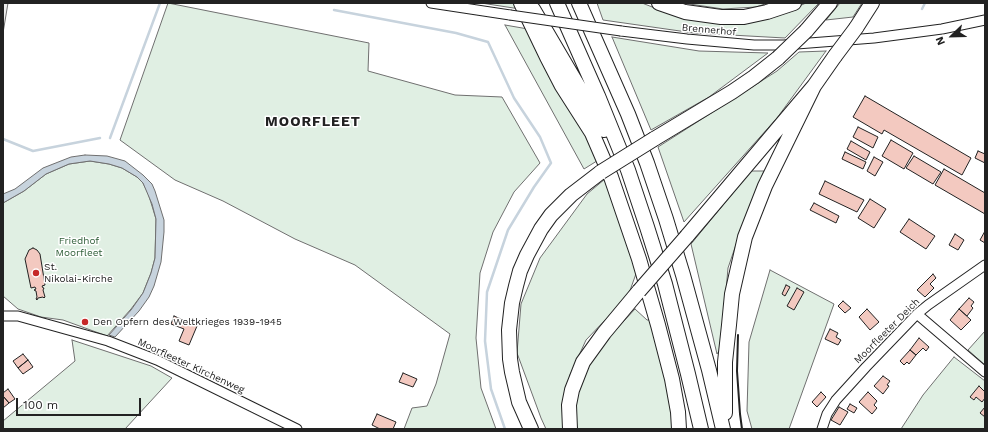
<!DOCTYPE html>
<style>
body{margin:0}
#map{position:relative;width:988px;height:432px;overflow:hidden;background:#fff;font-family:"Work Sans",sans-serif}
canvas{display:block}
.frame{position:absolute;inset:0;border:4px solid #222;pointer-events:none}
.north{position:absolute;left:932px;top:16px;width:40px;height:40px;-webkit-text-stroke:3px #fff;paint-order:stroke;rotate:247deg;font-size:11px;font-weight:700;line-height:16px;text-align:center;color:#222}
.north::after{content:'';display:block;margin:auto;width:14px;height:18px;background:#222;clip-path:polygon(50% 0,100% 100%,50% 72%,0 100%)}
.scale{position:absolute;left:16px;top:398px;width:125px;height:18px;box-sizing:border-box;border:2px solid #222;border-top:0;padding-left:5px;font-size:12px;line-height:14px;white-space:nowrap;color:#222;-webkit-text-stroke:3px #fff;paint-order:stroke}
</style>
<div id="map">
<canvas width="988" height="432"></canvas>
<div class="frame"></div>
<div class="north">N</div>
<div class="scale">100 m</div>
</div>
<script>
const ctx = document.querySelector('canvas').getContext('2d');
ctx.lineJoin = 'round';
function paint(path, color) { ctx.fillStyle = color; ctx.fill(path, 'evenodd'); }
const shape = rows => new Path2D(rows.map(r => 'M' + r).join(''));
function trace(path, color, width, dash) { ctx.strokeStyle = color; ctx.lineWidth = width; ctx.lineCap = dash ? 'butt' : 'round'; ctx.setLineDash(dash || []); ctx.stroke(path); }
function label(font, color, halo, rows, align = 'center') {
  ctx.font = font + ' "Work Sans",sans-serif'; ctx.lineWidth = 3; ctx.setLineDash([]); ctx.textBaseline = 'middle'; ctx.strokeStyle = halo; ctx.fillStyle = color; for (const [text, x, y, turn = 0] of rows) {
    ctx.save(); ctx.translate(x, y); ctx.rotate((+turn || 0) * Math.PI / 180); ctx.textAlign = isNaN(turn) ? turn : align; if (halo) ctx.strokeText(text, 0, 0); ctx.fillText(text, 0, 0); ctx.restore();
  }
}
const green = shape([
 [168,3,369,43,368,71,455,95,502,97,540,163,514,192,493,232,480,273,476,338,481,388,496,429,404,429,412,408,427,406,436,384,450,334,355,265,295,239,223,201,175,180,120,140,168,3],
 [481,3,517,3,520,9,481,3],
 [597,3,642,3,665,12,788,11,806,3,819,3,785,38,694,33,603,20,597,3],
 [683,3,768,3,756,7,723,9,683,3],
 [840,3,862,3,853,17,826,20,840,3],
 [505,25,528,29,600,159,584,169,505,25],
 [612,37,699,51,768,53,709,97,651,130,612,37],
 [826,51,777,118,684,222,658,147,777,71,799,52,826,51],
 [90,161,109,164,122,168,137,177,143,183,148,193,156,219,155,258,151,273,143,293,131,309,107,336,63,320,41,317,18,309,3,296,3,203,24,191,46,174,69,164,90,161],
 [751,171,764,171,742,227,728,268,721,348,717,354,691,244,751,171],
 [605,179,637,271,628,296,586,340,570,375,563,415,564,429,546,429,541,418,517,353,521,304,540,258,587,194,605,179],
 [770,270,834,304,789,429,752,429,747,411,749,342,770,270],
 [635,309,647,320,652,320,670,389,673,429,576,429,574,411,579,382,601,346,635,309],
 [985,331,985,365,968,350,985,331],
 [72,340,151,366,172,378,125,429,3,429,3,421,75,361,72,340],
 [954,357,985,381,985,429,901,429,923,395,954,357]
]);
paint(green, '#e0efe3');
trace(green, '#6f6f6f', 1);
const parking = shape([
 [3,3,8,3,3,33,3,3]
]);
paint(parking, '#ededed');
trace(parking, '#6f6f6f', 1);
const water = shape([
 [85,155,107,156,125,161,143,175,152,184,155,191,164,220,164,232,161,262,154,286,149,297,139,311,115,337,109,335,131,310,143,293,151,273,155,258,156,219,152,204,143,183,137,177,122,168,109,164,90,161,69,164,46,174,24,191,3,203,3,194,15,189,43,168,71,157,85,155]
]);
paint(water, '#c7d3dd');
trace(water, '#6f6f6f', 1);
trace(shape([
 [922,9,925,3],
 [334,10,456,33,488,42,514,98,540,137,551,163,534,187,508,230,487,292,485,341,491,389,505,429],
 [110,138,160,3],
 [3,139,33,151,100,138]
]), '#c7d3dd', 2.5);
const building = shape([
 [865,96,971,158,962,175,884,130,882,134,853,117,865,96],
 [858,127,878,137,873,148,853,137,858,127],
 [891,140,913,153,904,169,882,156,891,140],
 [851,141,870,152,866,160,847,149,851,141],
 [978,151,985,154,985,163,975,158,978,151],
 [845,152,866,162,863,169,842,159,845,152],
 [914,156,941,172,933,184,906,168,914,156],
 [874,157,883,162,875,176,867,171,874,157],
 [944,169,985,193,985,214,935,185,944,169],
 [825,181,864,200,857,212,819,194,825,181],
 [870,199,886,209,874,228,858,218,870,199],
 [814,203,839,216,836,223,810,210,814,203],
 [909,219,935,236,926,249,900,232,909,219],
 [985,231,985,243,980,240,985,231],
 [955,234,964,240,958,250,949,245,955,234],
 [33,248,37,250,40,254,45,285,42,286,43,288,44,288,43,290,45,297,44,298,43,297,38,298,37,300,36,299,37,297,36,291,34,290,36,289,35,287,31,288,25,259,29,250,33,248],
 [933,274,936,278,930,284,934,288,925,297,917,290,933,274],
 [786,285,790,287,785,296,782,294,786,285],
 [797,288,804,292,794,310,787,306,797,288],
 [969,298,974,302,971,306,973,308,967,316,959,309,969,298],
 [843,301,851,308,845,313,838,306,843,301],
 [867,309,879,322,870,330,859,317,867,309],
 [959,309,971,320,961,330,950,320,959,309],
 [174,316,197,326,189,345,179,341,184,329,171,324,174,316],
 [830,329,838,333,836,337,841,340,838,345,825,339,830,329],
 [919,338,929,347,926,351,923,348,916,355,910,350,919,338],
 [910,350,916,355,909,364,907,362,904,365,900,361,910,350],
 [23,354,28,360,18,368,13,361,23,354],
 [28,360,33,367,23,374,18,368,28,360],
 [403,373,417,379,413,387,399,382,403,373],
 [883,376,890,381,887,385,889,386,883,394,874,386,883,376],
 [979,386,985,392,985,398,982,402,976,397,974,400,970,397,979,386],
 [8,389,15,399,9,403,3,396,3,393,8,389],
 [821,392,826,397,817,407,812,402,821,392],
 [868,392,877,401,874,405,877,408,872,414,859,402,868,392],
 [3,396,9,403,3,408,3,396],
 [850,404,857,408,854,413,847,409,850,404],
 [839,407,848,412,840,425,831,420,839,407],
 [985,407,985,417,980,413,985,407],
 [377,414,396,422,393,429,380,429,372,425,377,414]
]);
paint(building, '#f3c9c0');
trace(building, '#222', 1);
const minor = shape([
 [431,3,510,15],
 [621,31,687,39,754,45,784,45,874,38,942,29,985,20],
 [917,314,985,372],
 [3,316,18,316,108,341,157,360,297,429],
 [822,429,827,414,836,400,866,367,917,314,928,305,985,265]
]);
const highway = shape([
 [521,3,547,57,562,86,592,133,611,177,639,259,658,325,672,379,678,412,679,429],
 [557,3,598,96,628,170,647,227,665,284,688,374,701,429],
 [579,3,628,114,647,163,666,219,683,275,709,370,723,429],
 [659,3,685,12,721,17,744,17,767,12,794,3],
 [533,9,604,130],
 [856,28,872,3],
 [806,31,830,3],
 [654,139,732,92,754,77,778,58],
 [687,236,814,86,835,56],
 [725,413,725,362,729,325,732,294,745,237,765,186,814,86],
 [531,429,519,402,512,372,510,359,509,330,512,303,516,286,520,271,527,255,541,229,551,215,571,195,601,172],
 [570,429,569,405,572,390,583,362,604,333,639,291]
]);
trace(minor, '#222', 11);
trace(highway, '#222', 16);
trace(minor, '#fff', 9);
trace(highway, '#fff', 14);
const minorBridge = shape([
 [510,15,621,31]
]);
const highwayBridge = shape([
 [835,56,856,28],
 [778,58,806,31],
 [601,172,654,139],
 [639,291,687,236]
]);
trace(minorBridge, '#222', 11, []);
trace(highwayBridge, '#222', 16, []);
trace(minorBridge, '#fff', 9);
trace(highwayBridge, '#fff', 14);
trace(shape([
 [738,335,737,371,740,414,742,429]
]), '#222', 2);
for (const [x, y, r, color] of [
 [36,273,4,"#c62828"],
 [85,322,4,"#c62828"]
]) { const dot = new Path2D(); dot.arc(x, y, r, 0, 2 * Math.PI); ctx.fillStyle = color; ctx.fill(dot); trace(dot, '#fff', 1.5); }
label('10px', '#222', '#fff', [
 ["Brennerhof",709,30,5],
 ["Moorfleeter Deich",887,331,-45],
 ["Moorfleeter Kirchenweg",191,366,25]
]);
label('10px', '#2f5e38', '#fff', [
 ["Friedhof",79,241],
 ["Moorfleet",79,253]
]);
label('10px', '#222', '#fff', [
 ["St.",44,267],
 ["Nikolai-Kirche",44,279],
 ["Den Opfern des Weltkrieges 1939-1945",93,322]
], 'left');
ctx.letterSpacing = '1px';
label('bold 14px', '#222', '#fff', [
 ["MOORFLEET",313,122]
]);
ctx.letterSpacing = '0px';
</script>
